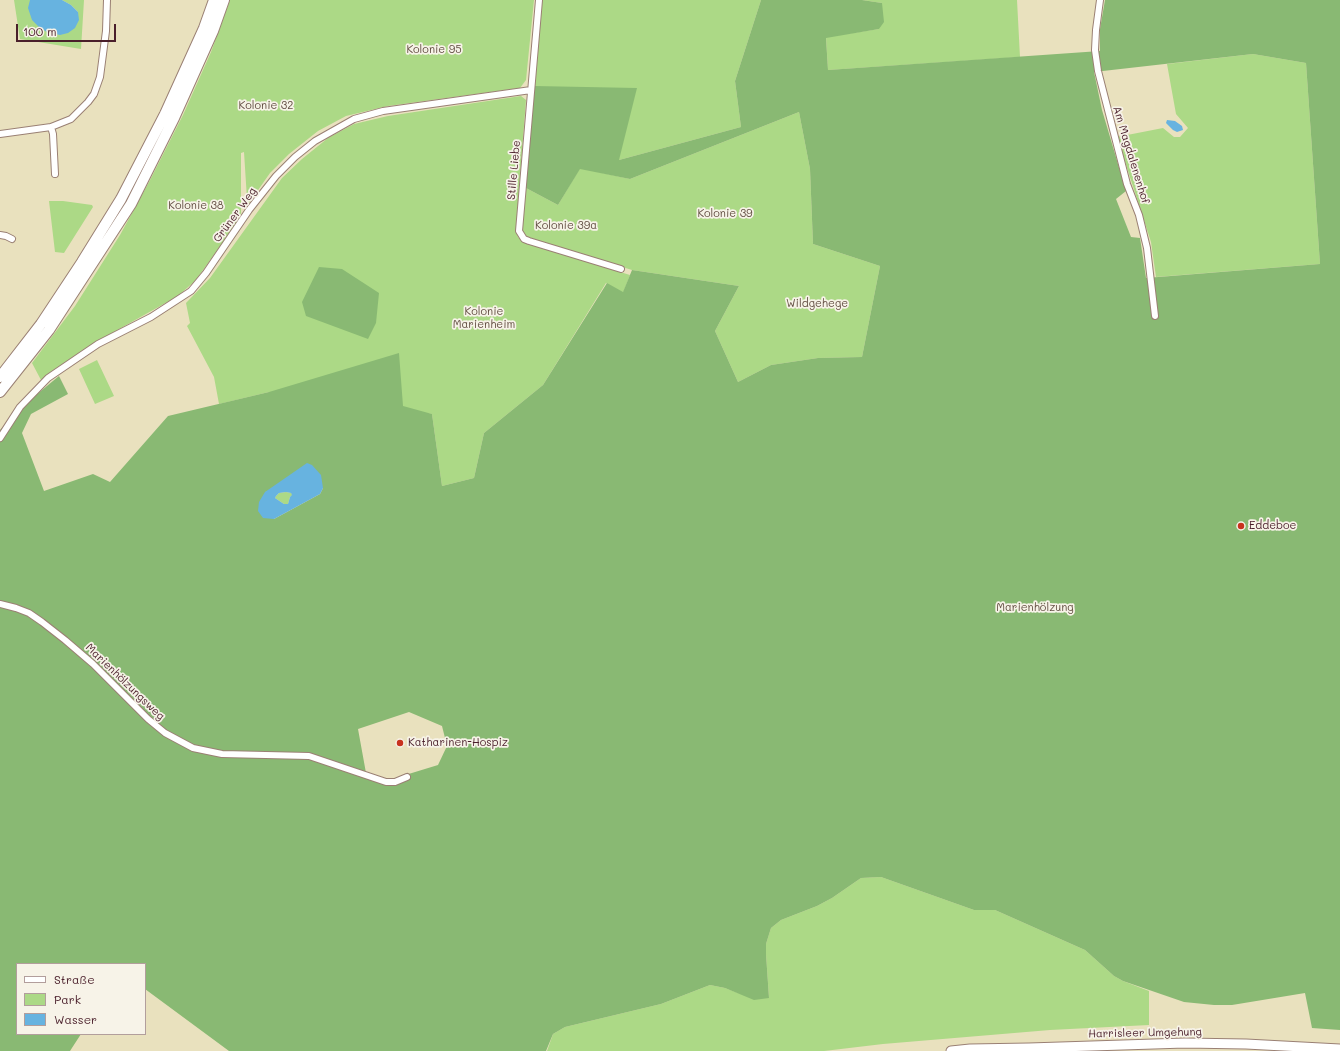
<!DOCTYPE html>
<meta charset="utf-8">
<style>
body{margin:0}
#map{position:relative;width:1340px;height:1051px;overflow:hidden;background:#e9e1be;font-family:Mali,sans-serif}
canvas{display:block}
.legend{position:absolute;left:16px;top:963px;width:130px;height:72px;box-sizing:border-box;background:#f7f3e8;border:1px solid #b29e9c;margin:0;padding:5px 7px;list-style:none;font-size:12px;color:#4a1f2b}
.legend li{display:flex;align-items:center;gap:8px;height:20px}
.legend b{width:20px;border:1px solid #b29e9c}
.scale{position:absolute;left:16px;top:24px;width:100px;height:18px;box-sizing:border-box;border:2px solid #4a1f2b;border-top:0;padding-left:5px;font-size:12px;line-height:14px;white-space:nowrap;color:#4a1f2b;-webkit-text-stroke:3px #f7f3e8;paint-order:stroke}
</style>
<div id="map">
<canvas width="1340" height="1051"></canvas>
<ul class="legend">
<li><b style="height:5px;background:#fff"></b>Straße</li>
<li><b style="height:11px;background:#acd986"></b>Park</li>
<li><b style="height:11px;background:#67b3e0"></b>Wasser</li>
</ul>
<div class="scale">100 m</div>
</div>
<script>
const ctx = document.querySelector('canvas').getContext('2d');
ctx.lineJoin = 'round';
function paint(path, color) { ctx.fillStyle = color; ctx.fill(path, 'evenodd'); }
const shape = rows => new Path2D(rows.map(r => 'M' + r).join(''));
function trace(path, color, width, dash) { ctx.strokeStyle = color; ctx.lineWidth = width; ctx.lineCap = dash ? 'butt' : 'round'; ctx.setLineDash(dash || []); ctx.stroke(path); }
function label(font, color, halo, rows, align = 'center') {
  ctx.font = font + ' Mali,sans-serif'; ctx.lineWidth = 3.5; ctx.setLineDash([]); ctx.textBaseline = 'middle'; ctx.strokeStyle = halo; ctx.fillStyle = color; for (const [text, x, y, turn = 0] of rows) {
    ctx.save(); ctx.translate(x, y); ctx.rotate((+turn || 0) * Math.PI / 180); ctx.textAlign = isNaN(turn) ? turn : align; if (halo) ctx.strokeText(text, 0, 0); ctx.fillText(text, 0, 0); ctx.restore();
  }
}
paint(shape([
 [14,0,30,0,30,1,78,12,71,5,62,0,84,0,81,49,20,39],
 [230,0,534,0,526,80,520,88,388,106,346,116,318,131,289,154,270,173,249,203,247,199,244,152,241,153,241,213,238,221,196,280,178,296,96,342,52,371,41,380,32,363,75,306,120,235,149,182,183,115,211,52],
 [542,0,761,0,735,81,741,127,619,160,534,86],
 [862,0,1017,0,1020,57,828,70,826,37,879,29,882,3],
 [1253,54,1306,63,1320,264,1156,277,1151,242,1117,137,1163,128,1174,137,1180,137,1188,128,1176,114,1167,64],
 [521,96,526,100,516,230,518,237,525,243,630,275,623,293,606,283,543,385,484,433,474,478,442,486,432,414,269,392,219,404,214,377,187,326,190,323,186,303,210,278,282,178,302,159,328,138,354,124,388,116],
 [799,112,810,169,813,244,880,266,862,357,818,358,771,365,738,382,715,331,739,286,632,270,529,238,524,235,522,230,526,188,558,205,580,168,630,179],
 [49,201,63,201,92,205,93,207,64,253,55,252],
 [97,360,114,396,95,404,79,369],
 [286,492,291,493,293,495,290,497,288,504,284,504,275,498,276,496,279,493],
 [881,877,974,910,995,910,1085,950,1114,976,1123,981,1149,991,1149,1025,1050,1030,883,1044,824,1051,547,1051,553,1034,565,1027,661,1004,710,985,725,988,738,993,769,998,766,954,766,944,771,928,781,920,817,906,832,898,861,878]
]), '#acd986');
paint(shape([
 [761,0,862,0,882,3,884,22,879,29,826,38,828,70,1100,51,1100,29,1105,0,1340,0,1340,1030,1312,1028,1305,993,1232,1005,1214,1005,1184,1002,1123,981,1114,976,1085,950,995,910,974,910,881,877,861,878,832,898,817,906,781,920,771,928,766,944,766,954,769,998,754,1000,725,988,710,985,661,1004,565,1027,553,1034,546,1051,229,1051,145,989,145,964,17,964,17,1034,81,1034,70,1051,0,1051,0,430,24,405,59,376,68,394,31,414,22,433,44,491,93,474,110,482,168,416,269,392,399,353,403,406,432,414,442,486,474,478,484,433,543,385,607,283,623,292,632,270,739,286,715,331,738,382,771,365,818,358,862,357,880,266,813,244,810,169,799,112,630,179,580,169,558,205,526,188,534,86,637,88,619,160,741,127,735,81],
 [1253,54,1306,63,1320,264,1146,278,1140,238,1131,237,1116,199,1126,191,1102,110,1094,72],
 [323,488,320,494,274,519,265,492],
 [409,712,442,726,447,746,438,765,389,780,366,773,358,729],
 [319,267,342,269,379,293,376,323,368,339,306,316,302,302]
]), '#89b973');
paint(shape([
 [30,0,62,0,71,5,78,12,79,20,75,28,68,33,60,35,47,32,39,27,32,20,28,8],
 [1167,120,1175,121,1182,126,1183,130,1177,132,1173,130,1166,123],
 [307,463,312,465,321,475,323,488,320,494,274,519,263,518,258,511,259,502,265,492],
 [286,492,291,493,292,495,290,497,288,504,284,504,275,498,276,496,279,493]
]), '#67b3e0');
const minor = shape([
 [539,0,519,231,524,239,529,241,621,269],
 [1100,0,1096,30,1095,50,1098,71,1127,184,1139,215,1147,248,1155,316],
 [51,127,53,134,55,174],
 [0,134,51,127,71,119,88,102,94,94,100,77,106,31,107,0],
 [0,235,6,236,12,239],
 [0,438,20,407,48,378,98,344,151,317,191,291,206,273,249,210,276,176,295,157,315,141,354,119,383,111,531,90],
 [0,604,16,608,29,613,42,622,65,640,93,664,148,719,165,733,193,748,222,754,309,756,386,782,395,782,407,777]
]);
const secondary = shape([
 [951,1051,970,1049,1029,1048,1185,1043,1246,1044,1340,1049]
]);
const trunk = shape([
 [0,377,41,324,82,262,121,199,165,114,204,28,214,0],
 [0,392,49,330,131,204,174,118,213,31,224,0]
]);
trace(minor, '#9a8074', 8);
trace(secondary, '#9a8074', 11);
trace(trunk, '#9a8074', 12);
trace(minor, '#fff', 6);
trace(secondary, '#fff', 9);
trace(trunk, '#fff', 10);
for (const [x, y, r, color] of [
 [1241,526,4,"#c8321e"],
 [400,743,4,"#c8321e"]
]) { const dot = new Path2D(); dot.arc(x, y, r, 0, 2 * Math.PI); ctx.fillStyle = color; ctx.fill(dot); trace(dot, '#f7f3e8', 1.5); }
label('11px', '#624e42', '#f7f3e8', [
 ["Kolonie 95",434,50],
 ["Kolonie 32",266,106],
 ["Kolonie 38",196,206],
 ["Kolonie 39",725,214],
 ["Kolonie 39a",566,226],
 ["Wildgehege",817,304],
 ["Kolonie",484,312],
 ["Marienheim",484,325],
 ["Marienhölzung",1035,608]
]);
label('11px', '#4a1f2b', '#f7f3e8', [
 ["Am Magdalenenhof",1131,155,73],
 ["Stille Liebe",514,170,-85],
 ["Grüner Weg",235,215,-54],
 ["Marienhölzungsweg",125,682,44],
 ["Harrisleer Umgehung",1145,1033,-1]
]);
label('11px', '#4a1f2b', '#f7f3e8', [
 ["Eddeboe",1249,526],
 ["Katharinen-Hospiz",408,743]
], 'left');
</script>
